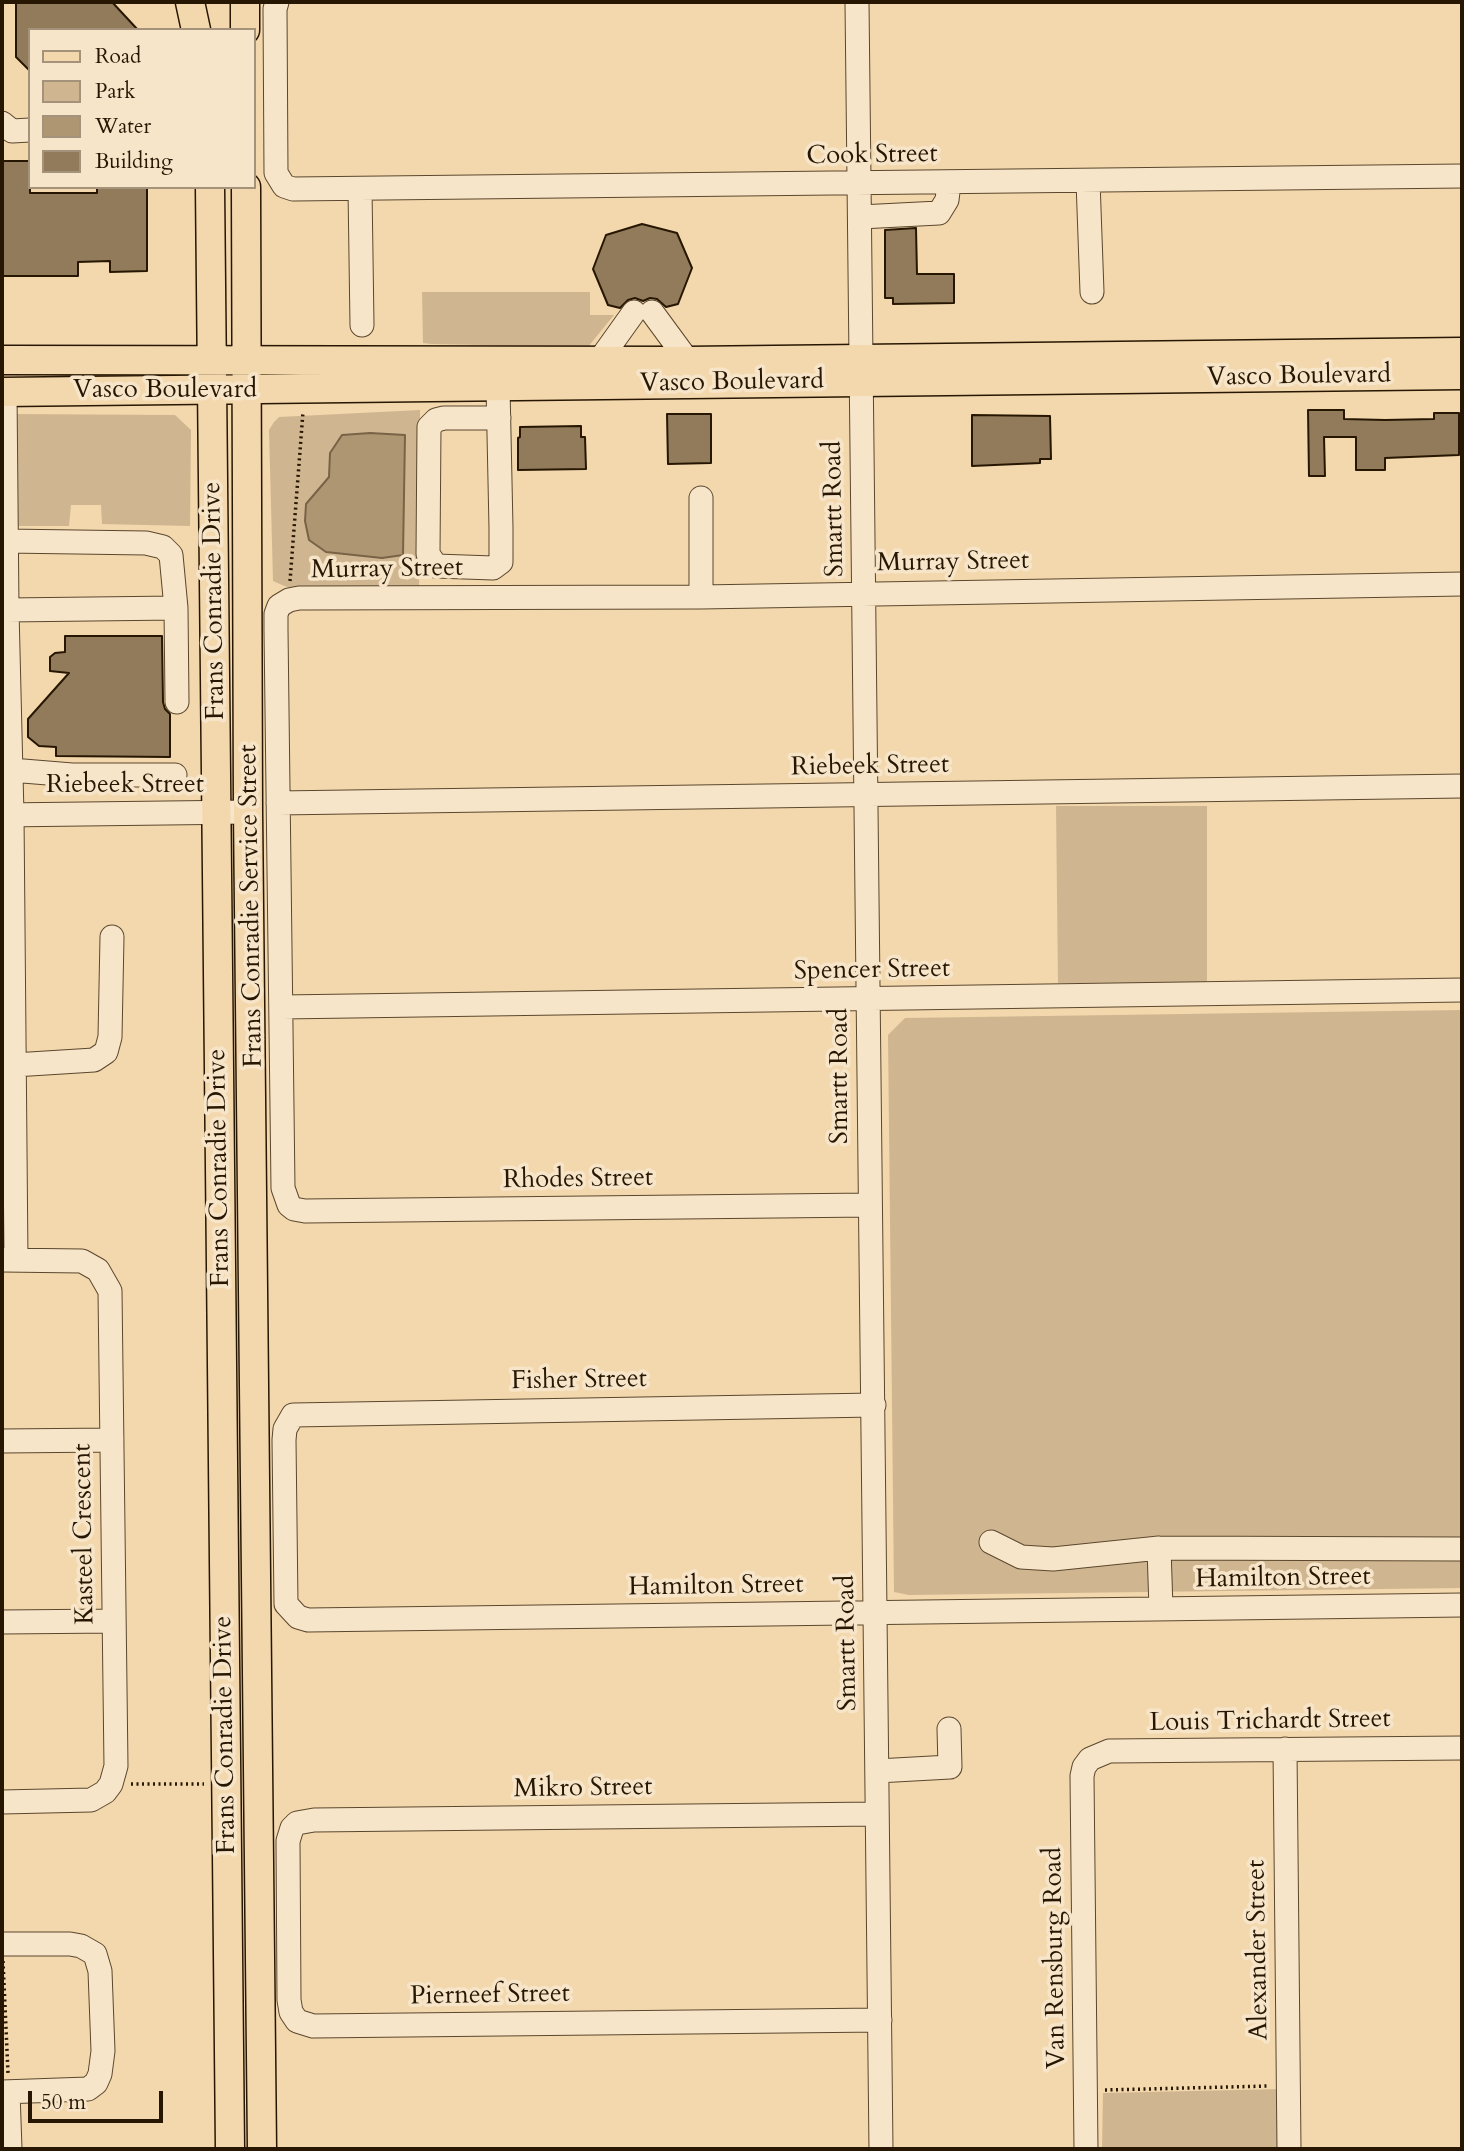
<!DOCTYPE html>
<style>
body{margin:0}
#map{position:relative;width:1464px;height:2151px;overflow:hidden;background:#f3d7ad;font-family:Cardo,serif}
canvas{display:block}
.frame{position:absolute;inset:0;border:4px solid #271702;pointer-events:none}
.legend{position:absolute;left:28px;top:28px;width:228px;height:161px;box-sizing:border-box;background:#f7e5ca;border:2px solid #a4937a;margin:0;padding:9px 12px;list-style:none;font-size:21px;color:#271702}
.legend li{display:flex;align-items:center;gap:14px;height:35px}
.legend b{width:35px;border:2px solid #a4937a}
.scale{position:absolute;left:28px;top:2091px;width:135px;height:32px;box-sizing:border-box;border:4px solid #271702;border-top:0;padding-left:9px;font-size:21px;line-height:24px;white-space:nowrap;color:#271702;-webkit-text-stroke:5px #f7e5ca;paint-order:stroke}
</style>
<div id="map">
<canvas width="1464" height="2151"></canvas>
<div class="frame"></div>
<ul class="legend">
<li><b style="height:9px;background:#f3d7ad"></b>Road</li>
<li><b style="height:19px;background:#d0b690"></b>Park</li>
<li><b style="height:19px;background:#ae9673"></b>Water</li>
<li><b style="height:19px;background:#917b5b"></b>Building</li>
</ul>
<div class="scale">50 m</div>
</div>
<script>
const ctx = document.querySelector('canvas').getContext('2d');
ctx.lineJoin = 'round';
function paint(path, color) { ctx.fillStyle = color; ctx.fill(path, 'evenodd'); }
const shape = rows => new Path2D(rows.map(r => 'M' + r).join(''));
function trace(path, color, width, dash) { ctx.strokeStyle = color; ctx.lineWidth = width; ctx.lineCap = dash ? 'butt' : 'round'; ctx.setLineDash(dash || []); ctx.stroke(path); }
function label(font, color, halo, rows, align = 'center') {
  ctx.font = font + ' Cardo,serif'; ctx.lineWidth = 7; ctx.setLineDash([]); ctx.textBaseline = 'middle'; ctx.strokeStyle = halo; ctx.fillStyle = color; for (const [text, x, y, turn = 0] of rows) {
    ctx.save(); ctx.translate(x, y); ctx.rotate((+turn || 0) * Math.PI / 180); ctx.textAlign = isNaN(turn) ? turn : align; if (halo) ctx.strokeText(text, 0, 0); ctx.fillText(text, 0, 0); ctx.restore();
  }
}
paint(shape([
 [422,292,590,292,590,315,614,315,588,347,431,344,423,343],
 [420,410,419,589,296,591,273,581,269,430,274,422,279,417],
 [12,414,175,415,191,430,190,526,102,524,101,505,71,505,69,526,9,526],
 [1056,806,1207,806,1207,986,1058,983],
 [1462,1010,1462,1588,909,1595,894,1592,888,1035,905,1018],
 [1282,2089,1282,2149,1102,2149,1103,2093]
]), '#d0b690');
const water = shape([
 [370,433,405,435,403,555,382,558,326,552,309,540,305,521,306,504,329,477,330,453,342,435,370,433]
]);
paint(water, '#ae9673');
trace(water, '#786346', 2);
const building = shape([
 [16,2,112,2,138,30,30,30,30,71,16,57,16,2],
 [2,161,30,161,30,193,97,193,97,187,147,187,147,271,110,272,110,261,78,262,78,276,2,276,2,161],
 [642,224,677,233,692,268,678,304,666,307,657,299,650,298,643,301,635,298,628,300,620,308,608,305,593,269,606,235,642,224],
 [916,228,917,274,954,274,954,303,893,304,893,298,885,298,885,230,916,228],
 [1308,410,1344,410,1344,419,1385,420,1434,419,1434,413,1459,413,1459,455,1385,458,1385,470,1356,470,1356,437,1324,437,1325,476,1309,476,1308,410],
 [667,414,711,414,711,463,668,464,667,414],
 [972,415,1050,416,1051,459,1040,459,1040,463,972,466,972,415],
 [581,426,581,437,585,437,586,469,518,470,518,438,520,437,520,427,581,426],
 [65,636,162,636,163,702,165,709,170,714,170,757,56,756,56,747,39,746,28,737,28,719,69,673,50,671,50,657,55,653,65,652,65,636]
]);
paint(building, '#917b5b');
trace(building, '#271702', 2);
const minor = shape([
 [277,2,275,9,276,173,284,186,293,189,1462,176],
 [857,2,881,2149],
 [2,123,12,131,30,130],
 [1088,181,1092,292],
 [360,189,362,325],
 [860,217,939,213,947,200,949,183],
 [652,312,688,361],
 [599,361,634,312],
 [498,387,501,528,501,562,493,568,436,566,428,554,429,427,436,420,444,418,499,418],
 [5,392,7,610,12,815,16,1260],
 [6,541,146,543,163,547,171,555,176,608,7,610],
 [701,597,701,498],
 [176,608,177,702],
 [11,770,72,775,175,775],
 [278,803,1462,786],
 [2,815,248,812],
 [282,1007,1462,990],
 [14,1065,94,1060,106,1052,110,1037,112,937],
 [870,1205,305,1211,294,1209,289,1205,283,1188,276,630,276,614,279,606,289,600,299,598,701,597,1462,584],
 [874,1405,293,1415,285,1429,284,1440,286,1604,298,1617,308,1620,1462,1605],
 [2,1441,112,1440],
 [991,1542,1021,1557,1053,1559,1159,1548,1161,1609],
 [1159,1548,1462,1549],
 [2,1622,114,1621],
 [1285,1749,1289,2149],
 [877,1771,950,1767,949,1729],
 [2,1802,91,1800,105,1792,111,1784,116,1766,110,1291,98,1270,82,1261,3,1260],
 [877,1814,314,1820,297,1823,292,1828,288,1841,289,2000,291,2012,297,2021,313,2026,880,2020],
 [2,1944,70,1944,81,1946,95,1954,100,1971,103,2051,100,2074,96,2083,88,2089,2,2092],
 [8,2092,10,2149],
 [1086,2149,1082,1776,1084,1767,1090,1759,1109,1751,1462,1748]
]);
const major = shape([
 [190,2,196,30],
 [245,2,245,30],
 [210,187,230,2149],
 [246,187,248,812,262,2149],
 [2,360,688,361,1462,352],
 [2,392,1462,375]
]);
trace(minor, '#5a472d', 25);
trace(major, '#271702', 31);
trace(shape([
 [290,581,303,412],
 [131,1784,204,1784],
 [3,1961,8,2073],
 [1105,2090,1269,2086]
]), '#271702', 3.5, [2, 3.5]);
trace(minor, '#f7e5ca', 23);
trace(major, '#f3d7ad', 28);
label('26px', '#271702', '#f7e5ca', [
 ["Cook Street",872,156,-1],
 ["Vasco Boulevard",1299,377,-1],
 ["Vasco Boulevard",732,383,-1],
 ["Vasco Boulevard",165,391],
 ["Smartt Road",835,509,-91],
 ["Murray Street",953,563,-1],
 ["Murray Street",387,570,-1],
 ["Frans Conradie Drive",215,601,-91],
 ["Riebeek Street",870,767,-1],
 ["Riebeek Street",125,786],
 ["Frans Conradie Service Street",252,906,-91],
 ["Spencer Street",872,971,-1],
 ["Smartt Road",841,1076,-90],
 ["Frans Conradie Drive",220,1168,-91],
 ["Rhodes Street",578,1180,-1],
 ["Fisher Street",579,1381,-1],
 ["Kasteel Crescent",85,1534,-91],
 ["Hamilton Street",1283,1579,-1],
 ["Hamilton Street",716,1587,-1],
 ["Smartt Road",848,1643,-91],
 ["Louis Trichardt Street",1270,1722,-1],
 ["Frans Conradie Drive",226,1735,-91],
 ["Mikro Street",583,1789,-1],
 ["Alexander Street",1259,1950,-91],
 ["Van Rensburg Road",1056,1958,-91],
 ["Pierneef Street",490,1996,-1]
]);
</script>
